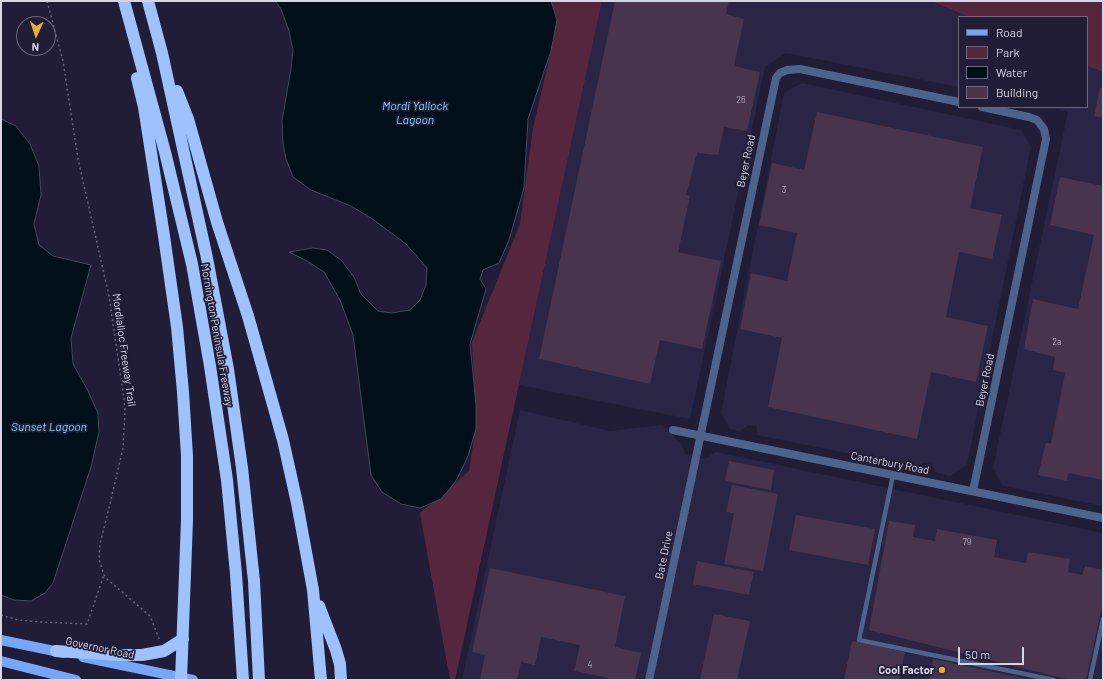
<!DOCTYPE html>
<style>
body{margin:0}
#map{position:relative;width:1104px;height:681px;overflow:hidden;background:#211d37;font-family:Barlow,sans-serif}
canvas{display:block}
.frame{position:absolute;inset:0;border:2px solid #d6d5e6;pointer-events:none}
.legend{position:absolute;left:958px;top:16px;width:130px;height:92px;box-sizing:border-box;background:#211d37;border:1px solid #69677d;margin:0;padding:5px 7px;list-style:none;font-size:12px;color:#d6d5e6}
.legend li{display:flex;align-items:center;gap:8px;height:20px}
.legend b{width:20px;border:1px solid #69677d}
.north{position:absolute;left:16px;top:16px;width:40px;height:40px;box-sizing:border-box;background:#211d37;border:1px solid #69677d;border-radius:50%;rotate:183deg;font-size:11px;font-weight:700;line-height:16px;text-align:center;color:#d6d5e6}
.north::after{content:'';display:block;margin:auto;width:14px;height:18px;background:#e4ae35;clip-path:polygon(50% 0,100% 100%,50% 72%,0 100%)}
.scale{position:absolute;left:958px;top:647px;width:66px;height:18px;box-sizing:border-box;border:2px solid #d6d5e6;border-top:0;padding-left:5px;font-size:12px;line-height:14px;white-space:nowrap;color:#d6d5e6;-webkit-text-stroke:3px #211d37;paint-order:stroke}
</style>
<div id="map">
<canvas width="1104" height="681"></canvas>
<div class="frame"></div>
<ul class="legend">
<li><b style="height:5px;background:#74a6fa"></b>Road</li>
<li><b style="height:11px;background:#56263e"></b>Park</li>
<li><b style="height:11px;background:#000f1a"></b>Water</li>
<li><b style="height:11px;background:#48344c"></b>Building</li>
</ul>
<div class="north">N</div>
<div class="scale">50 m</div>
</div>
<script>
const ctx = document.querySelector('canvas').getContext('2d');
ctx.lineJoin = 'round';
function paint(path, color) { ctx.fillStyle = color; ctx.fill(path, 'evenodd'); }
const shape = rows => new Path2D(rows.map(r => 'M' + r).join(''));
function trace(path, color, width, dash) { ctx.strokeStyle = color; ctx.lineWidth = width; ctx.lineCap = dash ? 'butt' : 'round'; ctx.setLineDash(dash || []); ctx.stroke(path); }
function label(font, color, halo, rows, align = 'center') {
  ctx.font = font + ' Barlow,sans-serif'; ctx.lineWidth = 3.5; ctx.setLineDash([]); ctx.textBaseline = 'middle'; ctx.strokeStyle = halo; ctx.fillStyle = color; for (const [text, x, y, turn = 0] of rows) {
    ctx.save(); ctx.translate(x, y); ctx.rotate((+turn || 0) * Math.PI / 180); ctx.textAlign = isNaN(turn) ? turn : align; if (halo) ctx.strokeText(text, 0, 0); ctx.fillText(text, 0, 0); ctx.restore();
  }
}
paint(shape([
 [602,1,931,1,969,17,959,17,959,87,786,53,765,67,690,419,519,385],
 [1087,66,1103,72,1103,506,1003,486,993,468,1068,112,1057,109,1054,107,1087,107],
 [802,83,1021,130,1031,146,967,465,950,476,935,472,933,464,923,463,916,467,757,435,757,427,749,425,740,431,730,429,721,413,784,93],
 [520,410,610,431,662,425,682,445,685,454,705,459,716,452,1103,533,1103,680,462,680]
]), '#2a2544');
paint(shape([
 [551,1,602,1,455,680,450,680,420,513,469,471,476,425,472,342,520,224,533,128,551,51,557,20],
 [931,1,1103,1,1103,72,1087,66,1087,17,969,17]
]), '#56263e');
const water = shape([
 [275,1,551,1,557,20,551,51,528,119,524,188,509,240,499,263,483,270,480,279,486,289,470,344,476,404,476,429,468,456,456,481,441,499,420,508,401,504,382,492,371,475,353,335,340,300,324,272,307,261,289,252,313,248,327,250,341,260,354,277,361,294,378,311,392,313,410,310,420,300,426,285,427,268,406,244,371,218,351,206,311,190,293,177,286,159,283,143,282,121,291,69,293,50,289,31,281,9,275,1],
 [1,119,16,126,30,144,39,166,41,195,34,224,39,245,53,256,91,265,71,338,73,364,87,389,98,413,99,432,91,467,53,583,45,593,31,601,14,600,1,595,1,119]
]);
paint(water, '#000f1a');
trace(water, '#404a57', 1);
paint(shape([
 [615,1,729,1,726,14,744,19,734,66,760,72,747,131,724,127,718,155,697,153,686,195,690,196,678,252,721,261,702,349,660,340,650,384,539,359],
 [1100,88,1103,88,1103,118,1094,116],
 [817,112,983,147,970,208,1002,215,992,259,959,252,946,317,988,326,976,382,931,372,917,439,768,407,782,338,740,329,751,273,787,281,797,233,759,225,772,163,804,170],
 [1060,177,1103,186,1103,480,1068,473,1067,481,1038,475,1046,443,1051,443,1065,373,1053,370,1055,357,1024,349,1033,299,1078,309,1094,235,1050,225],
 [729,461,774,470,771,490,725,481],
 [732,485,778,494,763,571,724,564,734,513,726,512],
 [796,515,875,529,868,565,789,550],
 [889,521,915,525,913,537,935,541,937,529,997,540,994,557,1026,563,1028,552,1070,559,1068,572,1082,575,1085,566,1103,570,1103,602,1086,680,1070,680,869,630],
 [697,561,754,572,749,595,693,584],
 [490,568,625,596,615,647,641,653,635,680,608,680,608,678,574,671,580,645,541,637,535,665,521,662,517,680,480,680,485,655,472,652],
 [714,614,750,621,737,680,700,680],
 [852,641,905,652,899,680,844,680],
 [933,659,1027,679,1027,680,929,680]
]), '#48344c');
trace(shape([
 [47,1,63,61,78,159,109,296,124,399,125,411,123,448,109,508,100,544,99,559,104,575,107,579,150,616,160,641],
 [1,615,18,620,41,622,87,624,104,575]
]), '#68657c', 1.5, [2, 3]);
trace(shape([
 [893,475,859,640,1054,680],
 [1090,680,1103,619]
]), '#4c648c', 4.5);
trace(shape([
 [673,430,1103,518],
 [973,491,1046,139,1044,129,1037,120,1029,117,982,107],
 [649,680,776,78,780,73,787,70,800,69,959,102]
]), '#4c648c', 8);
trace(shape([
 [1,640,64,653],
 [83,657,193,680],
 [1,661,76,680]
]), '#74a6fa', 10);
trace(shape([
 [124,1,165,152,192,264,210,366,227,480,236,574,243,680],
 [148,1,162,53,207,258,228,369,242,468,254,581,259,680],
 [137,78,144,107,164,236,177,327,183,392,187,456,187,520,181,680],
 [177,91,188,119,217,222,248,316,283,440,297,503,313,590,321,680],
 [319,606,336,650,340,664,341,680],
 [56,651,118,655,142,655,164,651,183,639]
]), '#9dc2fe', 12);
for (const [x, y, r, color] of [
 [942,670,4,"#e4ae35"]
]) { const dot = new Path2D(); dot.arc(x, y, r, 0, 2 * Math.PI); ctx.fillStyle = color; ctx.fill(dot); trace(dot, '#211d37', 1.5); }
label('9px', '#b2adc0', null, [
 ["26",741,100],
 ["3",784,190],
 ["2a",1057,342],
 ["79",967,542],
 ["4",590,665]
]);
label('11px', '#d6d5e6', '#211d37', [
 ["Beyer Road",746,161,-78],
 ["Mornington Peninsula Freeway",217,335,80],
 ["Mordialloc Freeway Trail",124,350,82],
 ["Beyer Road",985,380,-78],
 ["Canterbury Road",890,463,11],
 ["Bate Drive",664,555,-78],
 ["Governor Road",100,648,12]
]);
label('bold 11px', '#d6d5e6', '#211d37', [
 ["Cool Factor",934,670]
], 'right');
label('italic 12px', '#78d0f8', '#211d37', [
 ["Mordi Yallock",415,106],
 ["Lagoon",415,120],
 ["Sunset Lagoon",49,427]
]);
</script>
